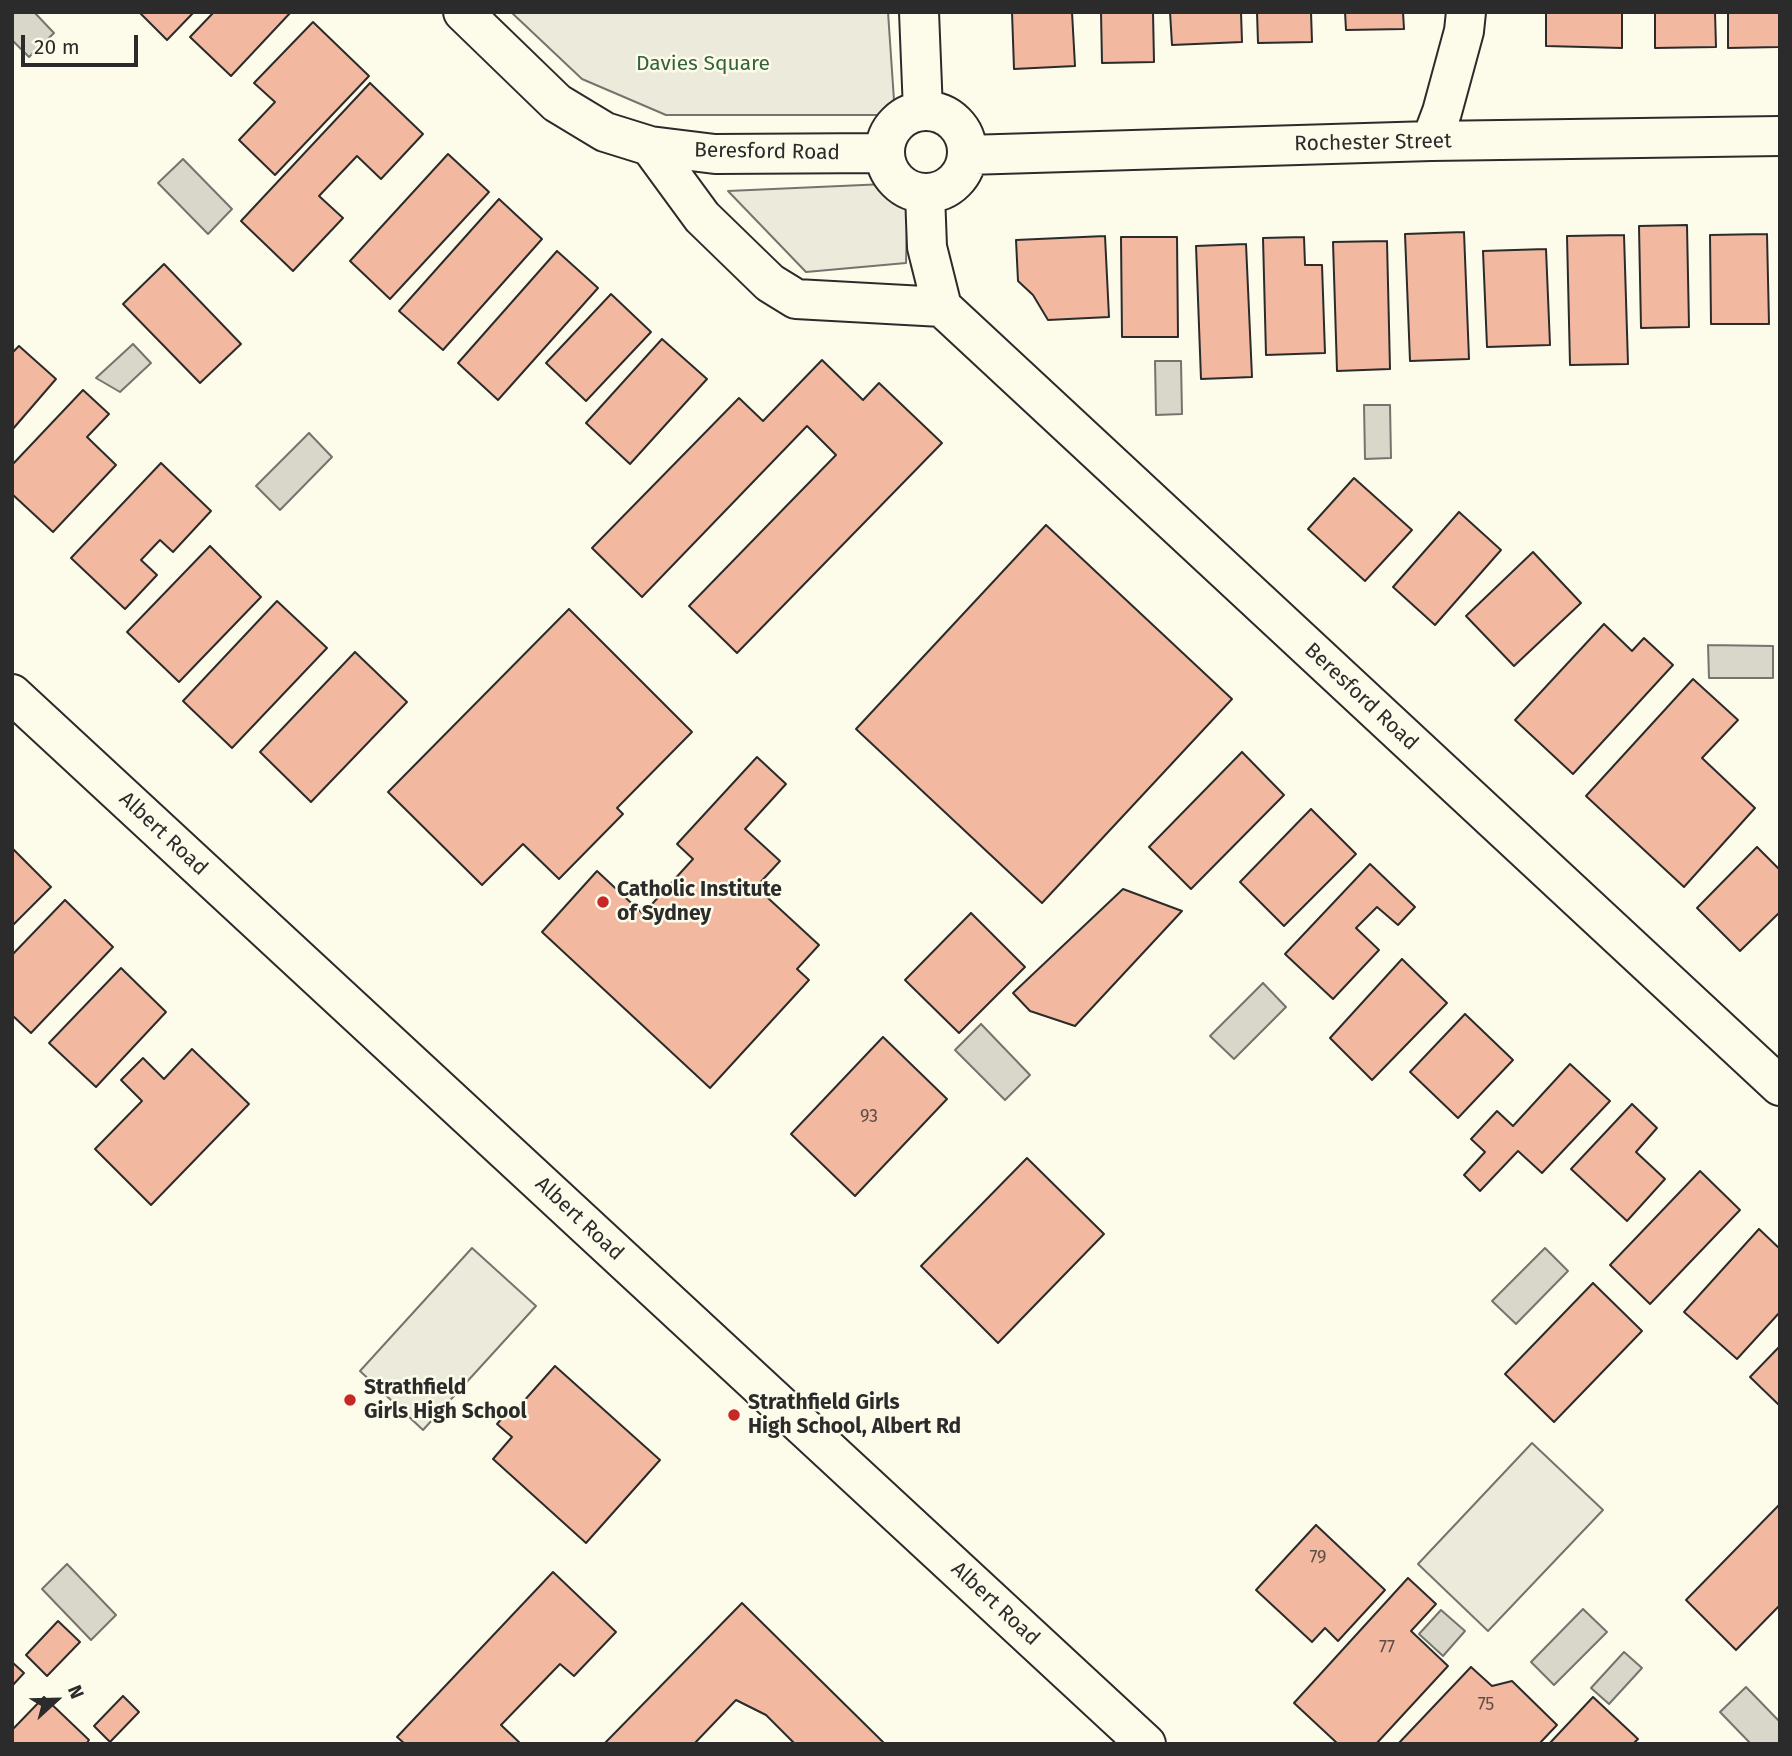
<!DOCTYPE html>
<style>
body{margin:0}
#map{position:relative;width:1792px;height:1756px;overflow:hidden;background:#fdfbea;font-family:"Fira Sans",sans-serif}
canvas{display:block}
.frame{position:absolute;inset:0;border:14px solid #2b2b2b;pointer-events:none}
.north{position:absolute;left:21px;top:1665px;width:70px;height:70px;-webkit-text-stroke:5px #fdfbea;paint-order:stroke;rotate:68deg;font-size:19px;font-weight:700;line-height:28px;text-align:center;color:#2b2b2b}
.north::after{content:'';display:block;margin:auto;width:24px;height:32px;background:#2b2b2b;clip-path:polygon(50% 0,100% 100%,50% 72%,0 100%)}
.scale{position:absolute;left:21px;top:35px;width:117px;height:32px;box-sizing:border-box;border:4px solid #2b2b2b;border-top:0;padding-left:9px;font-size:21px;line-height:24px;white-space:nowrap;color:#2b2b2b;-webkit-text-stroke:5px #fdfbea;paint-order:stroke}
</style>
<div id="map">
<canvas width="1792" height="1756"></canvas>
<div class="frame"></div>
<div class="north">N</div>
<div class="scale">20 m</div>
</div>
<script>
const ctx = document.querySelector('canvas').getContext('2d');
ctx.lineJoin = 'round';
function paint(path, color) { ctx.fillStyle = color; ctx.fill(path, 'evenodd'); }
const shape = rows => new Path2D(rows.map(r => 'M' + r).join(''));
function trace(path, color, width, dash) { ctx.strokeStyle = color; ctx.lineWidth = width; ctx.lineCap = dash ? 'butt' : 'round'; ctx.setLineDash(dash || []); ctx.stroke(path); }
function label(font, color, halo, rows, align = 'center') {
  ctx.font = font + ' "Fira Sans",sans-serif'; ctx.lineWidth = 5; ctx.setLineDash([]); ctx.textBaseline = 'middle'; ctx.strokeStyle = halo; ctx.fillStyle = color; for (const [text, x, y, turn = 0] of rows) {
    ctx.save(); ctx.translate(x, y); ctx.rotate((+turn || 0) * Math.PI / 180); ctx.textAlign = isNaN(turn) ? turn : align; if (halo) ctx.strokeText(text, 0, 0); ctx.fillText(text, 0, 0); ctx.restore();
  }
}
const green = shape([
 [511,12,888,12,895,115,666,115,582,79,511,12],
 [908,183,906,263,806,272,728,191,908,183],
 [472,1248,536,1306,423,1430,360,1371,472,1248],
 [1532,1443,1603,1510,1488,1631,1418,1564,1532,1443]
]);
paint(green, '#ecebdb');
trace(green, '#74746e', 2);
const water = shape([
 [12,12,34,12,54,33,29,57,12,40,12,12],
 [183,159,232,209,208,234,158,183,183,159],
 [133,344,151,363,120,392,96,378,133,344],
 [1155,361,1181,361,1182,414,1156,415,1155,361],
 [1364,405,1390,405,1391,458,1365,459,1364,405],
 [309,433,332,457,280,510,256,486,309,433],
 [1708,645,1773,646,1773,678,1709,678,1708,645],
 [1263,983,1286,1007,1234,1059,1210,1036,1263,983],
 [981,1024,1030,1075,1005,1100,955,1050,981,1024],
 [1545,1248,1568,1271,1516,1324,1492,1301,1545,1248],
 [67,1564,116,1615,91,1640,42,1589,67,1564],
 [1583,1609,1607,1632,1554,1685,1531,1662,1583,1609],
 [1441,1610,1465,1631,1443,1656,1419,1634,1441,1610],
 [1624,1652,1642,1668,1609,1704,1591,1688,1624,1652],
 [1746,1687,1780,1722,1780,1744,1751,1744,1720,1712,1746,1687]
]);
paint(water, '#d8d7c9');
trace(water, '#74746e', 2);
const building = shape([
 [139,12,194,12,167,40,139,12],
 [214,12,291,12,231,76,190,37,214,12],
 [1012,12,1072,12,1075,66,1014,69,1012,12],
 [1101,12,1153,12,1154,62,1102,63,1101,12],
 [1170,12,1241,12,1242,42,1172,45,1170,12],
 [1257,12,1311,12,1312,42,1258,43,1257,12],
 [1345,12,1403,12,1404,29,1346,30,1345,12],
 [1546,12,1622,12,1622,48,1546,46,1546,12],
 [1655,12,1715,12,1716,47,1655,48,1655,12],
 [1728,12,1779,12,1779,47,1728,48,1728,12],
 [313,22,369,76,275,175,239,140,275,102,254,83,313,22],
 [370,83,423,134,381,179,357,156,319,196,343,218,293,271,241,221,370,83],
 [448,154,489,192,390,299,350,261,448,154],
 [499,199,542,239,443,350,399,311,499,199],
 [1687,225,1689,327,1641,328,1639,226,1687,225],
 [1464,232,1469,359,1410,361,1405,234,1464,232],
 [1767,234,1769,324,1711,324,1710,235,1767,234],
 [1624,235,1628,364,1570,365,1567,236,1624,235],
 [1105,236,1109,317,1048,320,1033,295,1018,281,1016,240,1105,236],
 [1121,237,1177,237,1178,337,1122,337,1121,237],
 [1304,237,1305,265,1322,265,1325,353,1266,355,1263,238,1304,237],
 [1387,241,1390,369,1337,371,1333,242,1387,241],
 [1246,244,1252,377,1201,379,1196,246,1246,244],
 [1546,249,1550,345,1487,347,1483,251,1546,249],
 [557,251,598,288,498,400,458,363,557,251],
 [164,264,241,344,200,383,123,304,164,264],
 [611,294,651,332,586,401,546,363,611,294],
 [662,339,707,379,630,464,586,423,662,339],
 [19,346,56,379,12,430,12,353,19,346],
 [822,360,863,400,879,383,942,443,737,653,689,606,836,455,807,426,642,597,592,548,739,398,763,421,822,360],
 [83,390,109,414,87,437,116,465,53,532,12,494,12,465,83,390],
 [161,463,211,511,173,552,160,540,141,560,157,575,125,609,71,558,161,463],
 [1354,478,1412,530,1365,581,1308,529,1354,478],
 [1459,512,1501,550,1435,625,1393,587,1459,512],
 [1046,525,1232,699,1042,903,856,729,1046,525],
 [210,546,261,597,179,682,127,632,210,546],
 [1533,552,1581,603,1514,666,1466,616,1533,552],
 [277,601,327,648,232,748,183,701,277,601],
 [569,609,692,732,617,808,623,814,559,879,523,844,482,885,388,792,569,609],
 [1604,624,1632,651,1644,638,1673,665,1573,774,1515,720,1604,624],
 [355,652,407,702,311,802,260,752,355,652],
 [1693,679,1738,720,1702,758,1755,808,1684,887,1586,796,1693,679],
 [1242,752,1284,795,1191,889,1149,847,1242,752],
 [757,757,786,784,745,829,780,861,756,887,819,945,797,969,809,980,710,1088,542,932,597,871,643,914,693,859,677,844,757,757],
 [1311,809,1356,854,1284,926,1240,882,1311,809],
 [1757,847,1780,870,1780,912,1740,951,1697,908,1757,847],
 [12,848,51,887,12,926,12,848],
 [1370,864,1415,907,1398,925,1377,907,1356,928,1379,950,1333,999,1285,954,1370,864],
 [1123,889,1182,911,1075,1026,1030,1011,1013,993,1123,889],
 [65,900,113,947,31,1033,12,1015,12,955,65,900],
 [971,913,1025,967,959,1033,905,980,971,913],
 [1402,959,1447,1003,1372,1080,1330,1038,1402,959],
 [121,968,166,1012,96,1087,49,1043,121,968],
 [1465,1014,1513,1060,1458,1118,1410,1072,1465,1014],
 [883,1037,947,1099,855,1196,791,1134,883,1037],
 [192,1049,249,1104,151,1205,95,1149,142,1101,121,1080,143,1058,164,1079,192,1049],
 [1570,1064,1610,1101,1542,1173,1518,1151,1480,1191,1464,1175,1485,1152,1471,1139,1497,1111,1513,1126,1570,1064],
 [1632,1104,1657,1128,1636,1152,1665,1179,1627,1221,1571,1169,1632,1104],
 [1027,1158,1104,1234,998,1343,921,1266,1027,1158],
 [1700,1171,1740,1210,1650,1304,1610,1265,1700,1171],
 [1759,1229,1780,1249,1780,1312,1737,1359,1684,1312,1759,1229],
 [1593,1283,1642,1331,1554,1422,1505,1374,1593,1283],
 [1780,1346,1780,1406,1750,1377,1780,1346],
 [555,1366,660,1460,586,1543,493,1459,512,1437,497,1424,511,1408,515,1411,555,1366],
 [1780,1504,1780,1605,1736,1650,1686,1600,1780,1504],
 [1316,1525,1385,1590,1338,1641,1325,1628,1312,1642,1256,1590,1316,1525],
 [553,1572,616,1632,574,1676,560,1664,501,1725,521,1744,405,1744,397,1737,553,1572],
 [1408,1578,1436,1604,1411,1631,1448,1666,1376,1744,1338,1744,1294,1703,1408,1578],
 [742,1603,885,1744,795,1744,766,1715,736,1700,694,1744,604,1744,742,1603],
 [58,1621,80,1642,47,1676,26,1655,58,1621],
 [12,1662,24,1673,12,1686,12,1662],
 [1471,1667,1492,1686,1512,1681,1557,1725,1539,1744,1398,1744,1471,1667],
 [123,1696,139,1712,110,1742,94,1726,123,1696],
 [44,1697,89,1740,86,1744,12,1744,12,1730,44,1697],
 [1593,1697,1638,1739,1633,1744,1549,1744,1593,1697]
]);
paint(building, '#f2b8a0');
trace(building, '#2b2b2b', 2);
const minor = shape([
 [463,12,557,103,605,132,650,146,715,154,884,153],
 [919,12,923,111],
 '885 152a41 41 0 1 1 82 0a41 41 0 1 1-82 0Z',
 [1431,141,1442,112,1464,31,1466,12],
 [650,146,702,217,770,283,796,299,942,307],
 [967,155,1431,141,1780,136],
 [925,194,927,247,942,307,1780,1086],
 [12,694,1146,1744]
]);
trace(minor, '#2b2b2b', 42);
trace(minor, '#fdfbea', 38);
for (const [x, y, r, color] of [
 [603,902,7,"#c62828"],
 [350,1400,7,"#c62828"],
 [734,1415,7,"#c62828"]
]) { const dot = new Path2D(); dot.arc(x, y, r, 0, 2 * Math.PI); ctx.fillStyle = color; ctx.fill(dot); trace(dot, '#fdfbea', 2.5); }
label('18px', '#5d4e48', null, [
 ["93",869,1117],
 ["79",1318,1558],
 ["77",1387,1648],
 ["75",1486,1705]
]);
label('21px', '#34623c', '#fdfbea', [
 ["Davies Square",703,64]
]);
label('21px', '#2b2b2b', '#fdfbea', [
 ["Rochester Street",1373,143,-1],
 ["Beresford Road",767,152,1],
 ["Beresford Road",1361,697,43],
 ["Albert Road",163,834,43],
 ["Albert Road",579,1219,43],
 ["Albert Road",995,1604,43]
]);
label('bold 21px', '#2b2b2b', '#fdfbea', [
 ["Catholic Institute",617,890],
 ["of Sydney",617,914],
 ["Strathfield",364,1388],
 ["Girls High School",364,1412],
 ["Strathfield Girls",748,1403],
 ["High School, Albert Rd",748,1427]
], 'left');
</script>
